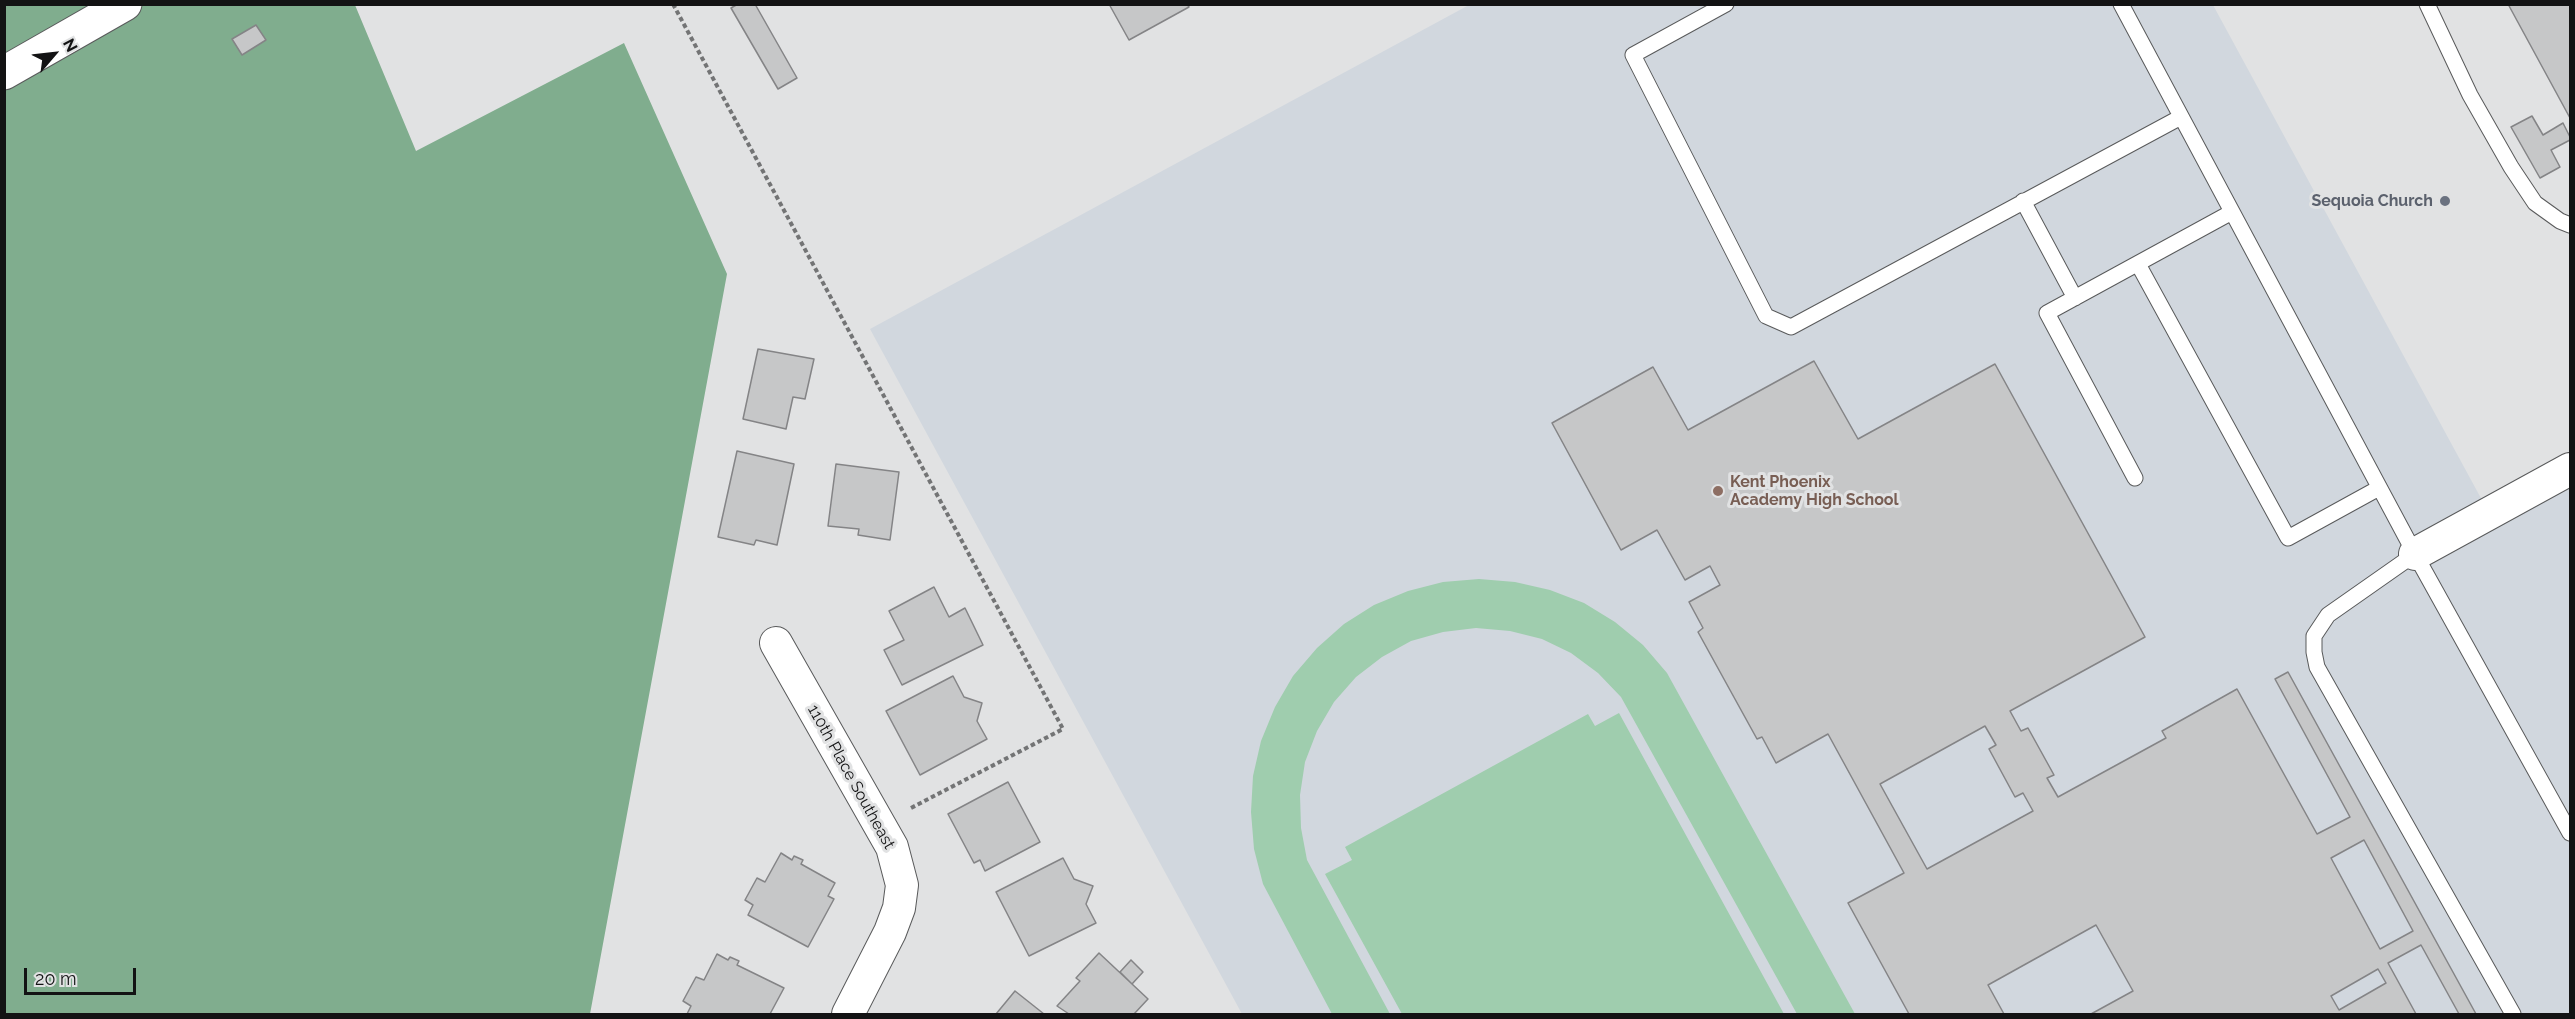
<!DOCTYPE html>
<style>
body{margin:0}
#map{position:relative;width:2575px;height:1019px;overflow:hidden;background:#e1e2e3;font-family:Raleway,sans-serif}
canvas{display:block}
.frame{position:absolute;inset:0;border:6px solid #131314;pointer-events:none}
.north{position:absolute;left:24px;top:24px;width:60px;height:60px;-webkit-text-stroke:4px #e1e2e3;paint-order:stroke;rotate:62deg;font-size:16px;font-weight:700;line-height:24px;text-align:center;color:#131314}
.north::after{content:'';display:block;margin:auto;width:21px;height:27px;background:#131314;clip-path:polygon(50% 0,100% 100%,50% 72%,0 100%)}
.scale{position:absolute;left:24px;top:968px;width:112px;height:27px;box-sizing:border-box;border:3px solid #131314;border-top:0;padding-left:8px;font-size:18px;line-height:21px;white-space:nowrap;color:#131314;-webkit-text-stroke:4px #e1e2e3;paint-order:stroke}
</style>
<div id="map">
<canvas width="2575" height="1019"></canvas>
<div class="frame"></div>
<div class="north">N</div>
<div class="scale">20 m</div>
</div>
<script>
const ctx = document.querySelector('canvas').getContext('2d');
ctx.lineJoin = 'round';
function paint(path, color) { ctx.fillStyle = color; ctx.fill(path, 'evenodd'); }
const shape = rows => new Path2D(rows.map(r => 'M' + r).join(''));
function trace(path, color, width, dash) { ctx.strokeStyle = color; ctx.lineWidth = width; ctx.lineCap = dash ? 'butt' : 'round'; ctx.setLineDash(dash || []); ctx.stroke(path); }
function label(font, color, halo, rows, align = 'center') {
  ctx.font = font + ' Raleway,sans-serif'; ctx.lineWidth = 6; ctx.setLineDash([]); ctx.textBaseline = 'middle'; ctx.strokeStyle = halo; ctx.fillStyle = color; for (const [text, x, y, turn = 0] of rows) {
    ctx.save(); ctx.translate(x, y); ctx.rotate((+turn || 0) * Math.PI / 180); ctx.textAlign = isNaN(turn) ? turn : align; if (halo) ctx.strokeText(text, 0, 0); ctx.fillText(text, 0, 0); ctx.restore();
  }
}
paint(shape([
 [1469,5,2213,5,2489,513,2570,469,2570,1014,1242,1014,870,329]
]), '#d1d7de');
paint(shape([
 [1479,579,1515,582,1550,590,1584,603,1615,622,1643,645,1667,673,1855,1014,1797,1014,1621,697,1598,673,1571,653,1542,639,1510,631,1476,628,1443,632,1411,641,1382,657,1356,677,1334,702,1317,731,1305,762,1300,795,1301,828,1307,860,1390,1014,1332,1014,1263,884,1254,849,1251,812,1253,776,1261,741,1275,707,1293,676,1317,648,1344,624,1374,605,1408,591,1443,582],
 [1619,713,1784,1014,1402,1014,1325,874,1352,860,1345,847,1588,714,1595,726]
]), '#9fcdae');
paint(shape([
 [5,5,355,5,416,151,624,43,727,274,590,1014,5,1014]
]), '#80ad8e');
const building = shape([
 [738,4,755,4,797,78,778,89,731,8,738,4],
 [1109,4,1187,4,1189,7,1129,40,1109,4],
 [2508,4,2570,4,2570,118,2508,4],
 [256,25,266,40,242,55,232,39,256,25],
 [2532,116,2543,135,2563,123,2570,137,2570,140,2551,150,2560,167,2540,178,2511,127,2532,116],
 [758,349,814,359,805,399,793,397,786,429,743,419,758,349],
 [1814,361,1858,439,1995,364,2145,637,2010,711,2021,731,2028,728,2054,775,2047,778,2058,797,2166,738,2162,731,2237,689,2317,834,2350,817,2275,679,2288,672,2476,1014,2459,1014,2421,945,2388,963,2416,1014,2091,1014,2133,991,2096,925,1988,985,2004,1014,1909,1014,1848,903,1904,873,1828,734,1776,763,1762,737,1757,739,1698,632,1703,628,1689,602,1720,585,1710,566,1685,580,1657,530,1621,550,1552,423,1653,367,1688,430,1814,361],
 [1985,726,1996,745,1989,749,2015,797,2023,793,2033,811,1927,869,1880,784,1985,726],
 [2364,840,2413,931,2380,949,2331,858,2364,840],
 [2378,969,2386,983,2339,1010,2331,996,2378,969],
 [737,451,794,464,777,545,756,540,754,545,718,537,737,451],
 [836,464,899,472,890,540,858,535,859,529,828,526,836,464],
 [934,587,949,617,965,608,983,645,902,685,884,650,904,640,889,611,934,587],
 [953,676,964,697,982,703,977,721,987,739,920,775,886,711,953,676],
 [1008,782,1040,842,985,871,980,860,974,863,948,814,1008,782],
 [781,853,792,860,794,856,803,860,801,864,835,883,828,896,834,899,808,947,748,915,753,905,745,900,757,878,765,882,781,853],
 [1063,858,1074,879,1093,886,1086,904,1096,923,1029,956,996,892,1063,858],
 [1099,953,1148,999,1134,1014,1069,1014,1057,1006,1080,981,1076,978,1099,953],
 [717,954,728,960,730,957,739,961,737,965,784,988,770,1014,687,1014,691,1006,683,1001,696,977,704,980,717,954],
 [1131,960,1143,972,1132,984,1120,972,1131,960],
 [1015,991,1044,1014,996,1014,1015,991]
]);
paint(building, '#c6c7c8');
trace(building, '#848486', 1.5);
const service = shape([
 [1726,4,1633,55,1766,316,1791,327,2181,117],
 [2121,4,2415,554,2570,833],
 [2427,4,2470,95,2511,167,2535,203,2560,221,2570,225],
 [2023,201,2075,298],
 [2138,264,2288,538,2379,488],
 [2135,478,2047,313,2232,212],
 [2415,554,2328,615,2314,636,2314,652,2317,667,2513,1014]
]);
const minor = shape([
 [2415,554,2570,469],
 [776,643,892,847,902,885,899,908,890,932,848,1014]
]);
const tertiary = shape([
 [4,73,125,4]
]);
trace(service, '#595a5b', 17);
trace(minor, '#595a5b', 34);
trace(tertiary, '#595a5b', 35);
trace(shape([
 [673,4,1063,729,909,809]
]), '#737475', 4, [4.5, 3]);
trace(service, '#fff', 15);
trace(minor, '#fff', 32);
trace(tertiary, '#fff', 33);
for (const [x, y, r, color] of [
 [2445,201,6,"#6b7280"],
 [1718,491,6,"#8d6e63"]
]) { const dot = new Path2D(); dot.arc(x, y, r, 0, 2 * Math.PI); ctx.fillStyle = color; ctx.fill(dot); trace(dot, '#e1e2e3', 2); }
label('bold 16px', '#5b616d', '#e1e2e3', [
 ["Sequoia Church",2433,201]
], 'right');
label('bold 16px', '#785e54', '#e1e2e3', [
 ["Kent Phoenix",1730,482],
 ["Academy High School",1730,500]
], 'left');
label('16px', '#131314', '#e1e2e3', [
 ["110th Place Southeast",851,777,61]
]);
</script>
